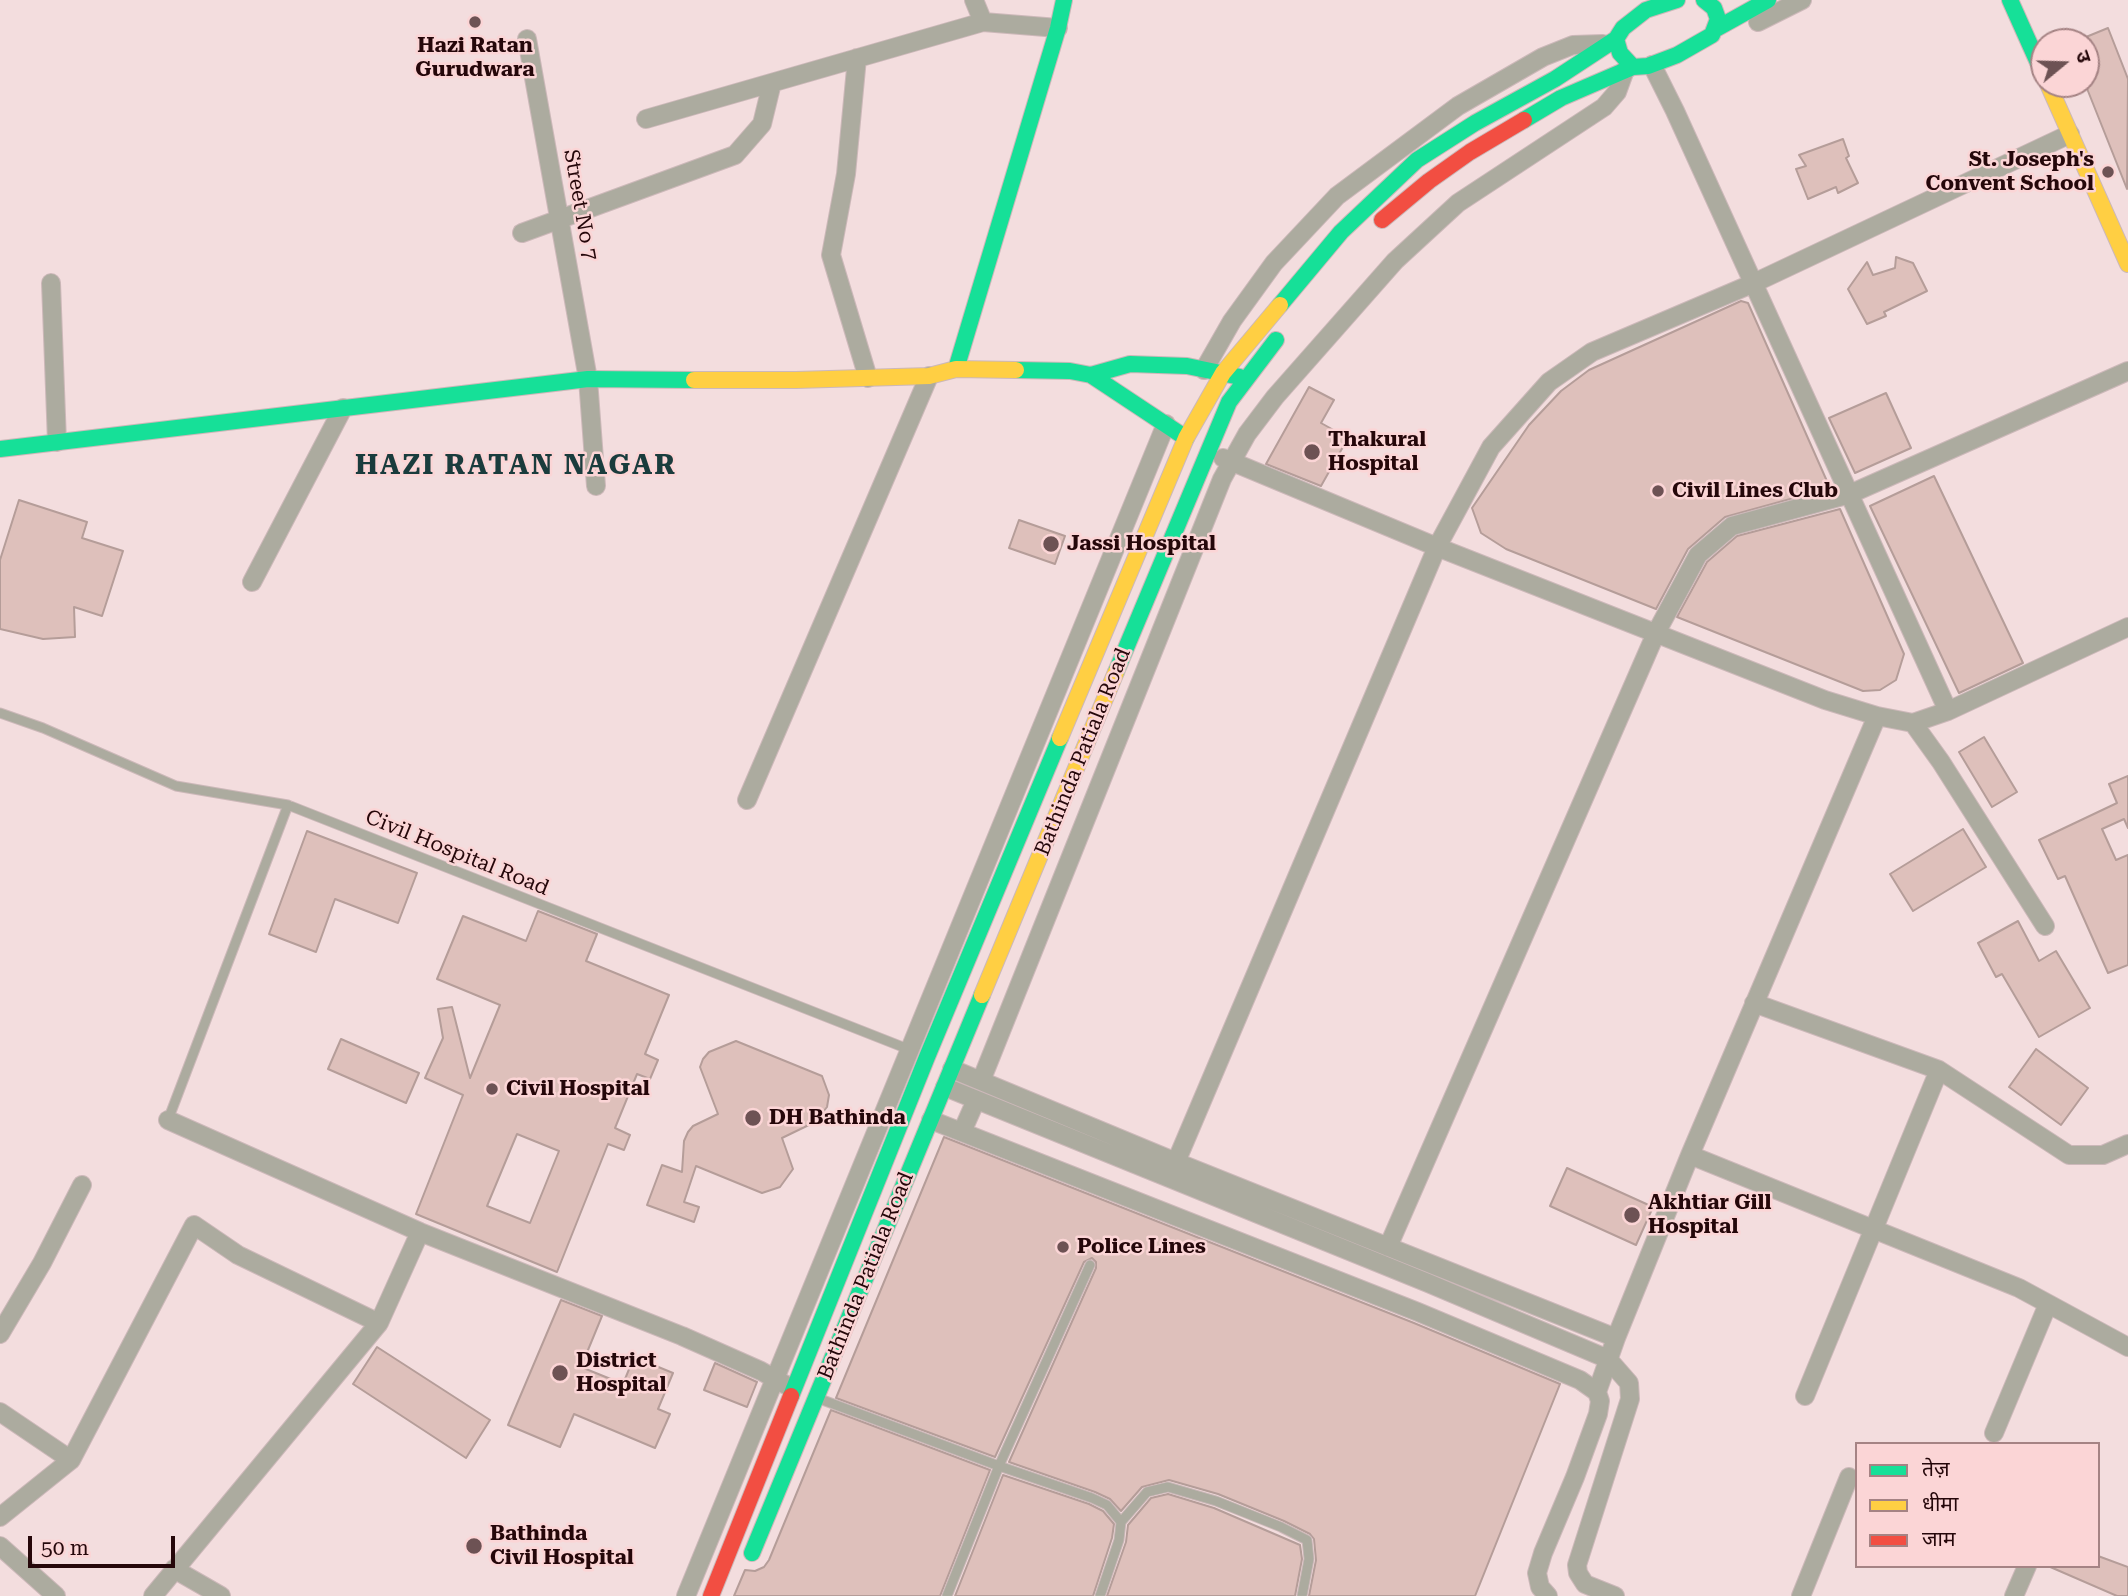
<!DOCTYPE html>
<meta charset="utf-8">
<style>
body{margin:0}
#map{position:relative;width:2128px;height:1596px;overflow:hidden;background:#f3ddde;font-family:"Roboto Serif","Noto Sans Devanagari",serif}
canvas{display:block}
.legend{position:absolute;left:1855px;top:1442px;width:245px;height:126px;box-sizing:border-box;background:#fbd5d6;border:2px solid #a58384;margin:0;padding:9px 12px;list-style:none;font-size:21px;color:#25070a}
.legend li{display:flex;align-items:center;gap:14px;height:35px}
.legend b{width:35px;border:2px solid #a58384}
.north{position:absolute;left:2030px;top:28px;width:70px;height:70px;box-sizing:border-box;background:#fbd5d6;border:2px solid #a58384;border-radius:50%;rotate:71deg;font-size:19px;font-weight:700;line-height:28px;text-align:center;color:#25070a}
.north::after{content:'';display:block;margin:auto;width:24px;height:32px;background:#6d5254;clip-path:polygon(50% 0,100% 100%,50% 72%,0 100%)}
.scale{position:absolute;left:28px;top:1536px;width:147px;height:32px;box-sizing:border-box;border:4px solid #25070a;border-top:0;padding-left:9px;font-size:21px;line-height:24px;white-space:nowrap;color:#25070a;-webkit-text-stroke:5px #fbd5d6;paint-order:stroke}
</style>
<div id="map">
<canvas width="2128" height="1596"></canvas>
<ul class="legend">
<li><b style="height:9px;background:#16e098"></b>तेज़</li>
<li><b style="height:9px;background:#ffcf43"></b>धीमा</li>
<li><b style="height:9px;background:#f24e42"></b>जाम</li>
</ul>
<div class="north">उ</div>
<div class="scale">50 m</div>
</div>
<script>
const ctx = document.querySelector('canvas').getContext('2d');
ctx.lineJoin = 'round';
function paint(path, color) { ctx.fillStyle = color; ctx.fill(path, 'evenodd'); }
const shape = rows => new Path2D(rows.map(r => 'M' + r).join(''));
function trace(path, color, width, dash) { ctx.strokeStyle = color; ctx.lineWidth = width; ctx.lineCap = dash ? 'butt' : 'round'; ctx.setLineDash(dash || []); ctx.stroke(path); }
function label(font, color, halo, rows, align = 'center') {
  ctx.font = font + ' "Roboto Serif",serif'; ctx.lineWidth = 5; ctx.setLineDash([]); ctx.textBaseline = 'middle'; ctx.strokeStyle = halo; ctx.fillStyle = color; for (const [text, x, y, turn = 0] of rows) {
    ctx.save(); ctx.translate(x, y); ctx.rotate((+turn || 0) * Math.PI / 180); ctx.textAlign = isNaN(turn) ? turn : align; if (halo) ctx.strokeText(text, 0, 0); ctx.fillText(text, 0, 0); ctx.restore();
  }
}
const building = shape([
 [2108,28,2128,79,2127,189,2086,86,2086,37,2108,28],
 [1843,139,1849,156,1846,158,1858,183,1838,193,1836,187,1808,199,1796,169,1806,166,1799,155,1843,139],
 [1896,257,1913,263,1927,291,1884,312,1886,316,1867,324,1848,289,1867,262,1873,275,1895,268,1896,257],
 [1741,301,1748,303,1830,488,1725,517,1688,549,1656,609,1506,549,1481,533,1472,508,1529,425,1561,391,1589,370,1741,301],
 [1309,387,1334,400,1321,423,1348,438,1321,486,1266,464,1309,387],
 [1886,393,1911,448,1855,473,1829,418,1886,393],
 [1934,476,2023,663,1959,693,1870,506,1934,476],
 [19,500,87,522,82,538,123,551,102,616,74,607,75,637,43,639,0,629,0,560,19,500],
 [1840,509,1904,654,1896,680,1880,690,1863,691,1677,617,1707,562,1737,536,1840,509],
 [1019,520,1065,536,1055,564,1009,548,1019,520],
 [1984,737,2017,792,1992,807,1959,752,1984,737],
 [2128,776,2128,828,2124,819,2102,829,2116,860,2128,855,2128,965,2108,973,2065,876,2058,879,2039,840,2117,803,2109,784,2128,776],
 [1963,829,1986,867,1913,911,1890,874,1963,829],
 [307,831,417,873,398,923,335,899,316,952,269,934,307,831],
 [538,911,597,934,586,961,669,995,645,1054,658,1060,650,1079,637,1074,615,1128,630,1135,624,1150,608,1144,557,1272,416,1214,463,1095,425,1078,443,1038,438,1009,452,1007,470,1078,500,1005,437,979,463,916,526,941,538,911],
 [517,1134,559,1151,530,1223,487,1206,517,1134],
 [2018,921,2039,961,2056,951,2090,1008,2039,1037,2002,974,1996,977,1978,943,2018,921],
 [341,1039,419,1073,406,1103,328,1069,341,1039],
 [736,1041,822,1076,829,1095,827,1107,815,1122,782,1138,793,1169,780,1187,762,1193,696,1166,684,1202,699,1207,694,1222,647,1205,662,1165,682,1172,684,1141,688,1132,693,1126,718,1114,700,1067,703,1059,709,1052,736,1041],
 [2036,1049,2088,1088,2061,1125,2009,1087,2036,1049],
 [944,1137,1414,1323,1560,1384,1475,1596,1309,1596,1316,1560,1314,1539,1310,1534,1284,1521,1218,1494,1169,1480,1142,1487,1121,1511,1110,1499,1095,1492,1009,1462,1096,1268,1096,1262,1092,1258,1084,1262,995,1457,836,1398,944,1137],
 [1567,1168,1653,1207,1636,1245,1550,1206,1567,1168],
 [561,1300,602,1316,581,1367,623,1384,634,1357,673,1373,658,1409,670,1414,655,1448,574,1414,560,1447,508,1425,561,1300],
 [377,1347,490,1420,466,1458,353,1384,377,1347],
 [715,1363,757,1382,747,1407,704,1390,715,1363],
 [831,1410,990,1470,940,1596,734,1596,745,1570,755,1571,764,1567,769,1560,831,1410],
 [1003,1475,1089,1504,1103,1511,1114,1524,1112,1538,1093,1596,955,1596,1003,1475],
 [1168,1494,1214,1508,1300,1545,1302,1559,1295,1596,1107,1596,1126,1542,1128,1525,1151,1498,1168,1494],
 [2098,1556,2128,1567,2128,1596,2117,1596,2048,1566,2098,1566,2098,1556]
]);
paint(building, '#dec0bb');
trace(building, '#b59d99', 2);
const lane = shape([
 [0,713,43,728,176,786,288,805],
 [168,1120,288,805,913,1051],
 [820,1399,999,1466,1090,1265],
 [1121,1522,1147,1492,1168,1487,1216,1501,1281,1527,1307,1540,1309,1559,1302,1596],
 [947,1596,999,1466,1092,1498,1107,1505,1121,1522,1119,1540,1100,1596]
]);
const street = shape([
 [974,0,983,22],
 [1758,22,1802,0],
 [527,39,588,379,596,486],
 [857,58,846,174,831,255,868,378],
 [1652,65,1675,111,1948,711],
 [646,119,983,22,1058,28],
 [522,233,735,155,762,124,772,83],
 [51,283,57,442],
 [1204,370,1232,321,1274,263,1337,196,1458,106,1543,57,1573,45,1603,44],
 [1223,458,1437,547,1825,700,1877,716,1913,723,1948,711,2128,627],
 [252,582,343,408],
 [1913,723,1941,762,2045,926],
 [747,800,929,376],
 [1754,1003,1939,1070,2069,1155,2103,1155,2128,1144],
 [952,1069,1176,1162,1616,1338],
 [981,1081,1222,479,1247,434,1275,397,1395,261,1458,203,1604,107,1617,92,1625,70],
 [945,1087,1428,1283,1608,1359,1629,1383,1630,1399,1577,1565,1578,1573,1585,1584,1615,1596],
 [168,1120,420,1232,682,1336,761,1371,786,1385],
 [931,1120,1418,1312,1580,1380,1597,1392,1600,1401,1598,1414,1575,1477,1543,1553,1537,1573,1540,1587,1548,1596],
 [962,1132,976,1100],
 [1690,1155,2019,1288,2128,1347],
 [1176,1162,1437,547,1491,447,1549,382,1592,352,1754,283,2070,134],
 [1388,1247,1656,633,1698,555,1732,526,1850,494,2128,371],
 [0,1334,42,1263,82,1185],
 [1597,1392,1616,1338,1690,1155,1877,716],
 [1805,1396,1939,1070],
 [0,1412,71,1460,0,1517],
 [1994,1433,2048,1304],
 [71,1460,194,1225,238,1255,379,1323,420,1232],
 [0,1546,56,1596],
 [174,1569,221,1596],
 [153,1596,379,1323],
 [686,1596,1166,424],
 [1801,1596,1849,1477],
 [2014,1596,2027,1566]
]);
const fast = shape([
 [1677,0,1646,10,1623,28,1616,39,1620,53,1633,67,1648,66,1677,55,1712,35,1718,19,1714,8,1704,0],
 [2010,0,2044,76],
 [1714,30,1768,0],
 [1524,120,1561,98,1633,67],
 [1280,305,1341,232,1417,160,1475,123,1555,79,1616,39],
 [956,369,1058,28,1064,0],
 [1016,370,1070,371,1091,375,1186,438],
 [1091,375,1130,364,1187,366,1240,377],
 [0,449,588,379,694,380],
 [1116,672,1229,402,1276,340],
 [791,1396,927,1057,1060,738],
 [752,1553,982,995]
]);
const slow = shape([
 [2048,84,2128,264],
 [694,380,796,380,929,376,956,369,1016,370],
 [1060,738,1186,438,1223,373,1280,305],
 [982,995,1116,672]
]);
const jam = shape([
 [1382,220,1429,181,1470,152,1524,120],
 [711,1596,791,1396]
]);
trace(lane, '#ccb8b9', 11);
trace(street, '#ccb8b9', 20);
trace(fast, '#ccb8b9', 18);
trace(slow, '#ccb8b9', 18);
trace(jam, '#ccb8b9', 18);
trace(lane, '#acab9f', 9);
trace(street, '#acab9f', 18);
trace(fast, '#16e098', 16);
trace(slow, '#ffcf43', 16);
trace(jam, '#f24e42', 16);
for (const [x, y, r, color] of [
 [475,22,7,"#6d5254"],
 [2108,172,7,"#6d5254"],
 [1312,452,9,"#6d5254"],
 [1658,491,7,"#6d5254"],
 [1051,544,9,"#6d5254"],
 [492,1089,7,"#6d5254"],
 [753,1118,9,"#6d5254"],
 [1632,1215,9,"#6d5254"],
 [1063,1247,7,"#6d5254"],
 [560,1373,9,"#6d5254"],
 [474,1546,9,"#6d5254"]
]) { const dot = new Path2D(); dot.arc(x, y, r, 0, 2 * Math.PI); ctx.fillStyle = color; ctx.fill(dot); trace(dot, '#fbd5d6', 2.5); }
label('bold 21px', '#25070a', '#fbd5d6', [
 ["Hazi Ratan",475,46,"center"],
 ["Gurudwara",475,70,"center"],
 ["St. Joseph's",2094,160,"right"],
 ["Convent School",2094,184,"right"],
 ["Thakural",1328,440],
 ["Hospital",1328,464],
 ["Civil Lines Club",1672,491],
 ["Jassi Hospital",1067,544],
 ["Civil Hospital",506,1089],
 ["DH Bathinda",769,1118],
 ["Akhtiar Gill",1648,1203],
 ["Hospital",1648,1227],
 ["Police Lines",1077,1247],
 ["District",576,1361],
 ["Hospital",576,1385],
 ["Bathinda",490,1534],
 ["Civil Hospital",490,1558]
], 'left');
label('21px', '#25070a', '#fbd5d6', [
 ["Street No 7",580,205,80],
 ["Bathinda Patiala Road",1083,752,-68],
 ["Civil Hospital Road",457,853,22],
 ["Bathinda Patiala Road",866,1276,-68]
]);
ctx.letterSpacing = '2px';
label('bold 28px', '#1a3c3d', '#fbd5d6', [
 ["HAZI RATAN NAGAR",516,466]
]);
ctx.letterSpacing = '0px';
</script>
